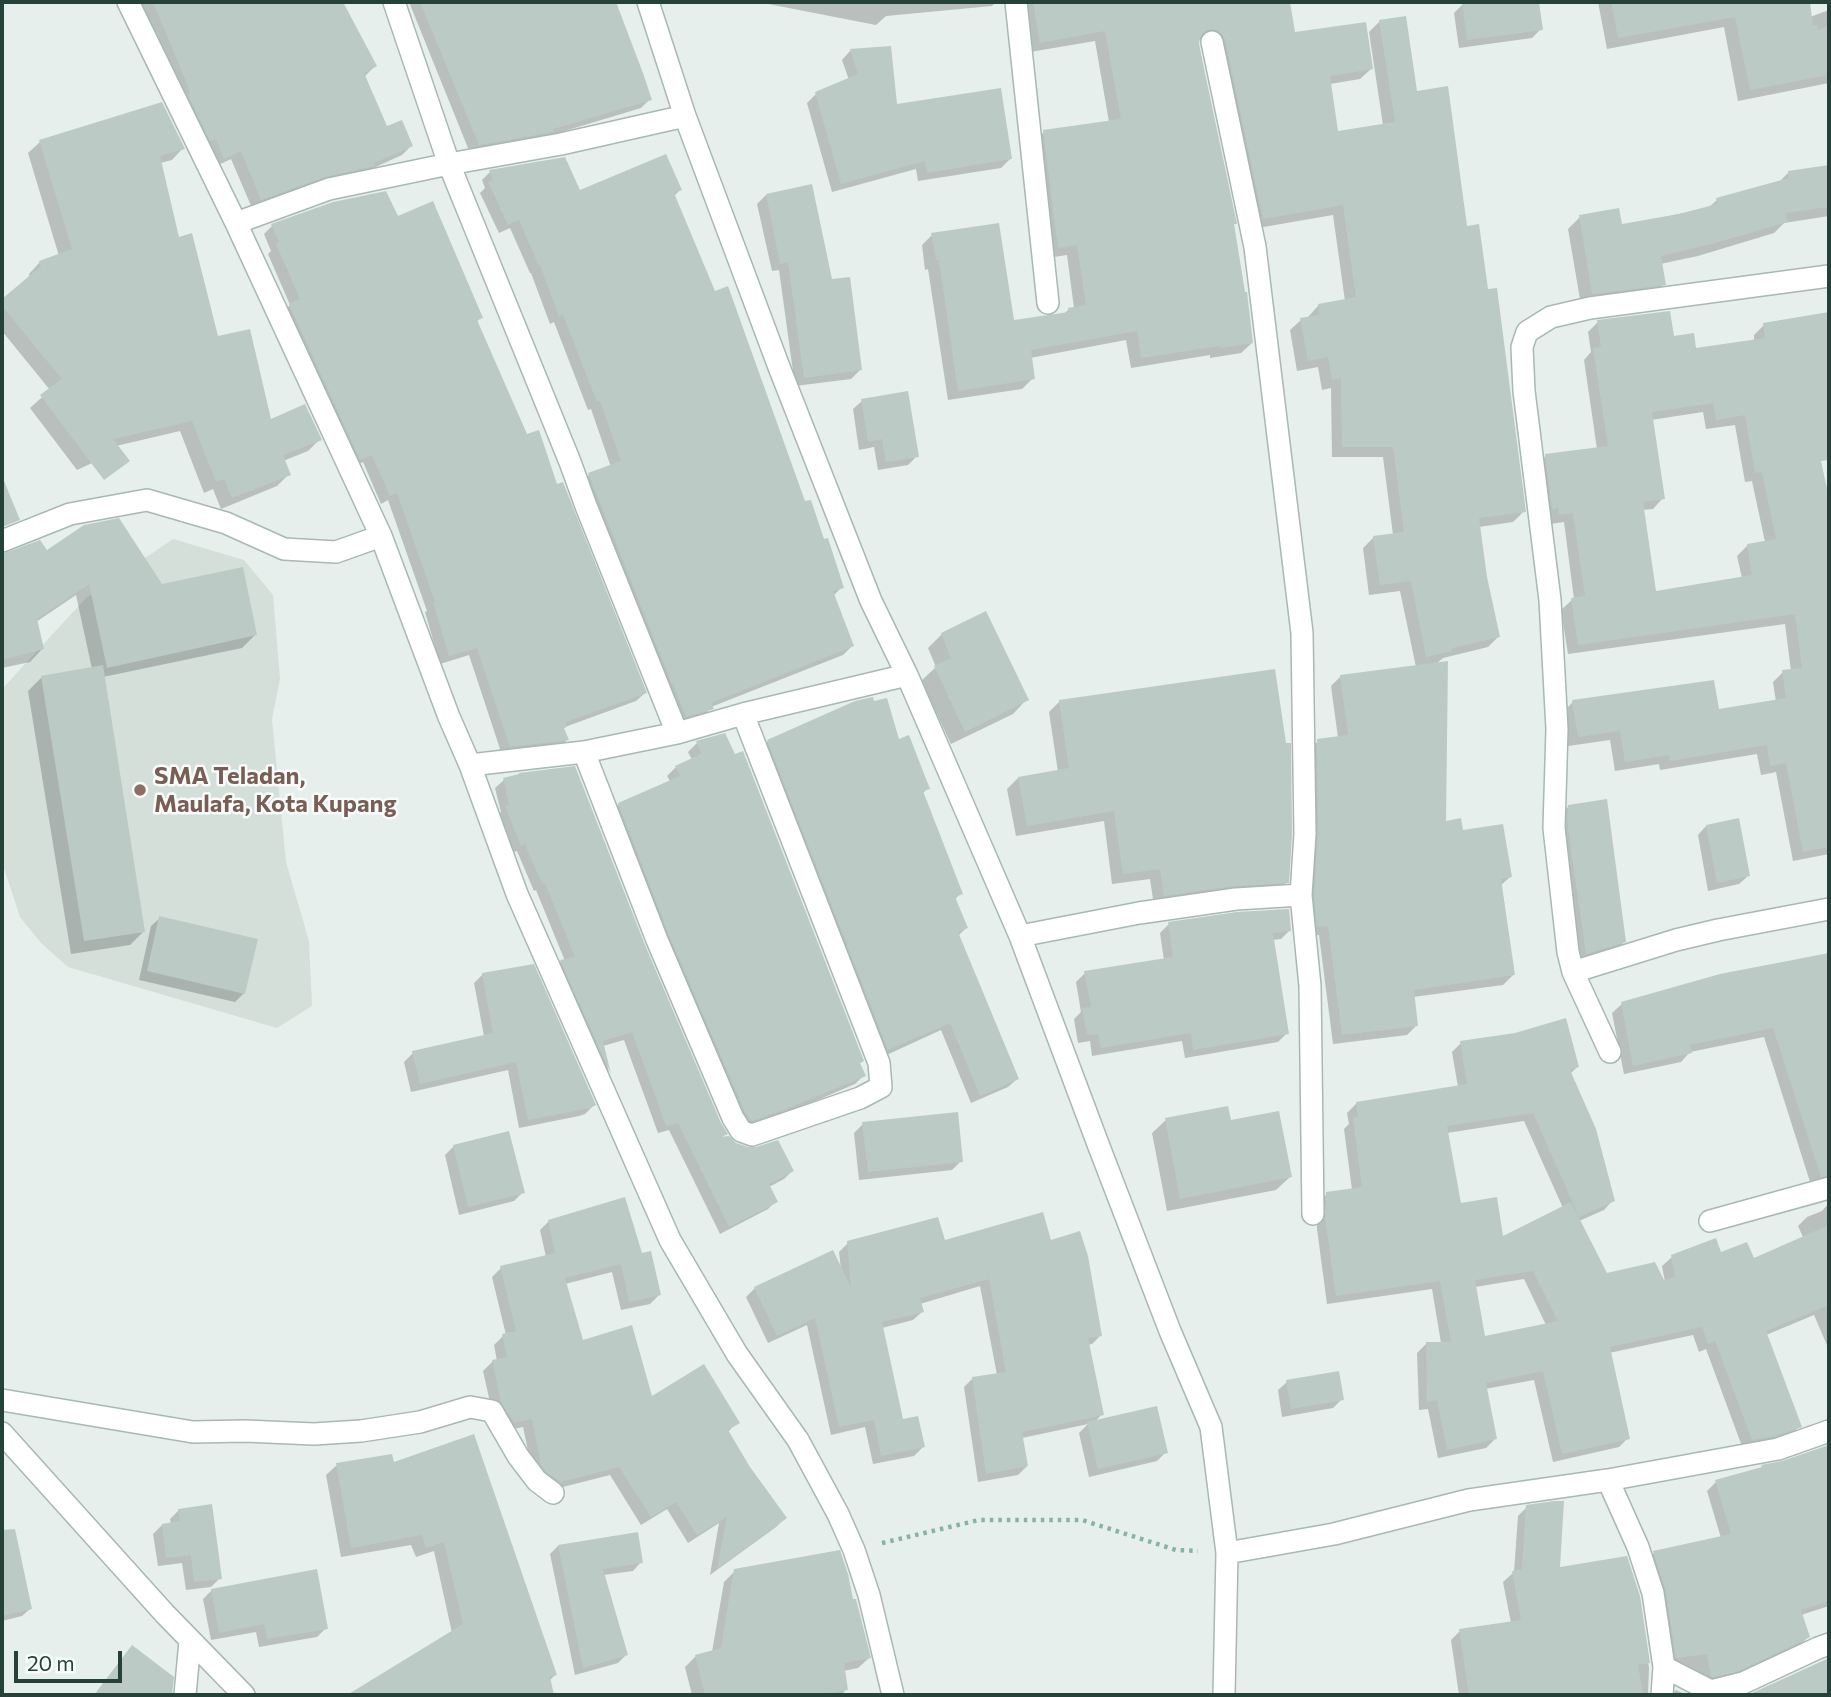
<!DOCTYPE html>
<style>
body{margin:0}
#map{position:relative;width:1831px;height:1697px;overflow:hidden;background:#e6efeb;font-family:Commissioner,sans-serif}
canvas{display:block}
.frame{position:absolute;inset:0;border:4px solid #24423a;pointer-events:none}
.scale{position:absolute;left:14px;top:1651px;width:108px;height:32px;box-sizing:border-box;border:4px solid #24423a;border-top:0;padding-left:9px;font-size:21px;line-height:24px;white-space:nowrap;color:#24423a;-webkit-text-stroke:5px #f7fbf9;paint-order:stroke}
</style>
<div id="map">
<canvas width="1831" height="1697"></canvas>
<div class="frame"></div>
<div class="scale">20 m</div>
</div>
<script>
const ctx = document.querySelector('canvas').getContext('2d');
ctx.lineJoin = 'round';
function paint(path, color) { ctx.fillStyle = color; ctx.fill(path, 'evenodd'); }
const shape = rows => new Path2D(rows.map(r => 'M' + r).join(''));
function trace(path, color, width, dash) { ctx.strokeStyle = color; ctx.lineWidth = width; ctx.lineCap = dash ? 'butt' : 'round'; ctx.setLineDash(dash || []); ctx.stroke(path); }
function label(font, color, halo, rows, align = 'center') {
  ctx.font = font + ' Commissioner,sans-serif'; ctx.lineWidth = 5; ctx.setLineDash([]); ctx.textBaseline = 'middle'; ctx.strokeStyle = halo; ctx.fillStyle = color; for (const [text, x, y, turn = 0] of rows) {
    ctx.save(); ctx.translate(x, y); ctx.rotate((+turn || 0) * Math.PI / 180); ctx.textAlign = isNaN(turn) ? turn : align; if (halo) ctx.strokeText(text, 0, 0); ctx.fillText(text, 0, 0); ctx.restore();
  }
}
paint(shape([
 [173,539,244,560,273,595,280,679,272,719,286,862,309,941,312,1006,277,1028,68,967,41,943,20,917,2,862,2,689,86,598]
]), '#d4dfda');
paint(shape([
 [140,2,334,2,375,66,365,76,387,129,411,146,402,155,369,170,363,175,252,208,231,159,214,167,179,96],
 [409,2,614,2,642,73,650,99,641,108,548,136,543,140,470,153],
 [758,2,996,2,992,6,886,16,876,25],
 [1012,2,1288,2,1293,34,1371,69,1360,79,1330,84,1337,133,1383,125,1369,32,1380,21,1416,93,1466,228,1524,511,1513,522,1479,527,1485,577,1498,637,1488,647,1443,658,1436,664,1444,823,1461,832,1510,877,1500,886,1513,975,1503,985,1413,997,1417,1025,1407,1035,1333,1044,1319,935,1308,936,1308,751,1318,741,1338,738,1331,686,1341,676,1416,667,1400,591,1369,595,1363,548,1374,537,1393,535,1383,457,1332,457,1331,388,1322,390,1318,367,1297,371,1290,330,1301,320,1308,318,1308,317,1318,306,1345,301,1333,215,1252,229,1206,40,1198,39,1232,226,1252,343,1241,353,1210,358,1210,355,1131,368,1126,340,1030,358,1033,378,1022,389,948,400,928,269,925,270,922,245,932,235,1013,322,1064,314,1069,309,1074,308,1067,255,1047,258,1033,143,1044,132,1109,122,1095,41,1030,52],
 [1477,2,1537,2,1541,29,1532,38,1459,48,1454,13,1463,4],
 [1598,2,1808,2,1810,17,1829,10,1829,83,1738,101,1724,27,1607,49],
 [890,48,896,106,1010,159,1001,168,918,181,916,169,832,192,807,103,816,94,849,80,842,60,850,51],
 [40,142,183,148,172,160,160,163,178,239,217,339,269,421,320,439,308,451,283,461,289,474,277,486,221,509,213,489,204,493,180,431,116,446,105,457,77,470,30,408,50,390,2,331,2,301,30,278,29,274,40,262,59,256,28,153],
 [1829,167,1829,216,1784,223,1774,233,1698,256,1660,264,1664,284,1652,296,1581,305,1568,229,1580,217,1620,226,1708,208,1717,200,1778,183,1789,172],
 [490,172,579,192,680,190,674,196,804,503,842,587,833,596,852,646,843,655,711,707,703,717,677,725,580,483,589,475,611,467,591,409,588,410,554,322,550,324,531,273,530,273,510,228,499,233,480,193,485,188,482,180],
 [766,195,831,281,860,370,851,379,795,386,779,270,772,271,757,204],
 [397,219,481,318,476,322,526,437,556,486,645,693,636,701,565,727,563,729,567,740,559,749,502,755,469,655,440,664,425,612,427,611,388,500,381,504,363,462,351,468,281,314,290,305,268,254,271,251,264,234,272,226],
 [1829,314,1829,395,1804,400,1829,506,1829,854,1793,861,1776,772,1761,775,1757,754,1660,770,1659,764,1615,771,1610,740,1568,746,1563,712,1573,702,1718,711,1776,702,1773,682,1783,672,1791,671,1785,624,1568,654,1561,610,1572,600,1574,599,1564,522,1550,524,1536,466,1546,456,1597,449,1584,360,1591,352,1588,332,1598,322,1673,338,1695,350,1754,341,1754,335,1764,325],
 [1703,412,1706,429,1735,425,1745,482,1752,481,1765,542,1748,545,1737,556,1742,578,1654,593,1642,510,1653,509,1663,498,1651,420],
 [862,401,917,456,908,465,878,470,874,447,859,450,853,409],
 [36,563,161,586,255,635,242,648,103,677,144,931,130,945,71,954,28,691,42,677,92,669,76,595,36,622,42,649,30,662,2,668,2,597,41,588],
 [942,634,1026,700,1013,714,951,744,921,681,936,667,928,648],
 [1060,701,1285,745,1287,882,1276,893,1154,906,1150,879,1112,884,1104,821,1016,836,1007,789,1018,778,1058,772,1049,712],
 [768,741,898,741,928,788,922,794,961,893,954,900,966,928,958,936,1017,1079,1008,1087,971,1103,941,1030,880,1058,760,750],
 [697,743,864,1075,855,1084,776,1118,743,1129,610,813,619,804,670,781,667,776,676,767,692,760,688,752],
 [504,780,643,946,725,1134,720,1139,792,1171,784,1179,769,1187,776,1201,768,1209,720,1234,669,1130,658,1133,624,1040,603,1046,609,1073,602,1080,553,969,561,961,565,961,536,890,534,891,517,851,512,853,498,816,501,812,495,788],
 [1569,806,1625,941,1611,955,1573,966,1555,820],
 [1706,826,1748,876,1739,884,1708,891,1698,835],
 [160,918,244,993,235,1002,139,980,151,926],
 [1169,924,1290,930,1281,939,1272,940,1287,1033,1278,1042,1185,1058,1182,1041,1092,1056,1090,1041,1078,1043,1074,1019,1081,1012,1076,982,1085,973,1164,960,1160,933],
 [1829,955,1829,1188,1811,1185,1764,1037,1690,1052,1681,1062,1624,1074,1612,1013,1622,1004,1720,975],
 [483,974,594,1105,585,1114,579,1116,519,1128,508,1070,411,1092,404,1062,413,1053,484,1036,474,983],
 [1461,1043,1577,1067,1570,1074,1613,1200,1604,1210,1579,1221,1606,1275,1666,1287,1662,1266,1672,1257,1720,1255,1753,1261,1803,1237,1798,1226,1807,1217,1822,1211,1829,1203,1829,1350,1814,1315,1766,1335,1800,1426,1790,1436,1743,1449,1706,1349,1699,1352,1693,1335,1609,1353,1628,1438,1619,1447,1553,1462,1534,1380,1485,1389,1495,1439,1486,1448,1438,1458,1428,1409,1419,1410,1417,1353,1427,1343,1441,1343,1432,1289,1327,1304,1317,1229,1317,1204,1327,1194,1352,1190,1344,1129,1349,1124,1347,1113,1357,1103,1458,1087,1452,1052],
 [1524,1121,1563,1208,1502,1239,1460,1205,1447,1133],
 [1524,1279,1546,1325,1484,1338,1475,1287],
 [1166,1120,1230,1122,1290,1177,1276,1190,1167,1211,1152,1133],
 [863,1124,961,1161,952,1170,859,1180,854,1133],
 [454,1146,523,1192,514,1201,459,1215,445,1155],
 [549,1221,640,1256,659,1295,650,1304,621,1310,612,1272,565,1284,581,1342,651,1398,737,1422,728,1432,749,1468,785,1518,776,1527,710,1575,719,1523,688,1543,667,1509,641,1525,610,1475,551,1490,533,1474,523,1427,505,1431,492,1411,483,1371,492,1362,497,1361,494,1345,503,1336,506,1335,492,1277,501,1268,546,1257,540,1230],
 [1050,1242,1101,1335,1092,1344,1087,1345,1102,1414,1094,1423,1166,1452,1157,1461,1089,1477,1079,1433,1088,1424,1022,1438,1027,1466,1018,1475,978,1482,964,1387,973,1378,997,1375,980,1286,920,1304,922,1312,913,1320,882,1328,901,1421,923,1447,914,1456,873,1464,865,1427,831,1435,807,1325,768,1343,746,1297,755,1288,841,1269,839,1252,848,1243],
 [1287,1382,1342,1399,1333,1408,1282,1417,1278,1390],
 [1829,1446,1829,1606,1801,1615,1808,1637,1799,1646,1728,1679,1702,1686,1667,1668,1645,1562,1654,1553,1721,1538,1707,1491,1716,1482,1783,1463],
 [392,1464,555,1675,549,1681,552,1695,353,1695,452,1633,434,1551,416,1557,411,1545,341,1557,326,1475,337,1465],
 [1527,1507,1558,1569,1638,1596,1649,1668,1648,1695,1459,1695,1451,1640,1460,1631,1511,1623,1503,1582,1514,1572,1518,1516],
 [179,1510,220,1578,211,1587,186,1590,182,1563,158,1566,153,1534,162,1525,171,1524,170,1519],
 [558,1546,641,1562,633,1571,603,1575,626,1655,618,1663,575,1675,550,1554],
 [22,1569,30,1609,22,1616,2,1621,2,1574],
 [735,1571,869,1658,858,1668,843,1671,846,1689,842,1695,692,1695,685,1667,696,1656,712,1652,724,1582],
 [212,1590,326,1628,317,1637,259,1647,256,1632,211,1640,203,1599],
 [1676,1690,1687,1695,1671,1695]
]), '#0003');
paint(shape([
 [153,2,343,2,377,66,364,73,387,126,402,120,413,146,374,163,375,166,325,177,261,200,241,151,224,159,216,139,210,141,188,95,190,94,188,86],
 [420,2,616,2,643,73,652,100,553,129,554,132,479,145],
 [1033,2,1290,2,1295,32,1366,22,1373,69,1330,76,1338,131,1395,122,1379,20,1406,16,1417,91,1448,86,1467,226,1479,224,1488,289,1497,288,1526,512,1479,518,1487,577,1500,637,1452,648,1452,651,1426,657,1411,581,1380,585,1373,536,1404,532,1393,447,1342,447,1341,378,1332,380,1328,357,1308,361,1300,318,1319,315,1318,304,1356,297,1343,205,1263,219,1225,39,1222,34,1217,30,1210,29,1204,32,1200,37,1199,45,1237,224,1234,224,1245,292,1247,292,1253,343,1221,348,1220,346,1141,358,1137,331,1031,350,1035,379,958,391,939,260,936,260,931,233,999,223,1014,320,1069,312,1068,308,1086,305,1077,245,1058,248,1043,130,1121,119,1105,31,1040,43],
 [1462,2,1539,2,1543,30,1467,40],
 [1611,2,1810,2,1813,26,1817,25,1818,30,1829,26,1829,75,1750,90,1735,17,1618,38],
 [891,46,897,104,1001,88,1012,159,927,173,925,161,841,184,815,92,858,74,850,49],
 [162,102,185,149,160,156,179,237,192,233,218,336,250,329,271,419,305,404,322,440,283,455,291,475,232,498,224,479,216,482,192,421,113,439,130,461,104,480,40,395,62,379,2,306,2,299,41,266,39,261,72,249,39,140],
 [666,154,682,190,674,193,715,291,728,286,805,501,811,500,824,539,828,538,844,588,833,591,854,646,711,703,714,709,686,717,673,684,672,684,588,473,621,461,600,401,597,402,563,315,559,316,540,265,539,266,519,220,508,225,488,182,493,180,489,170,565,157,580,190],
 [1829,165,1829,207,1785,213,1788,222,1711,244,1661,256,1666,285,1592,294,1579,215,1619,208,1622,224,1679,214,1717,204,1716,198,1789,178,1788,171],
 [812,184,832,279,850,277,862,370,804,378,788,262,780,264,766,194],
 [386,191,398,216,433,201,483,318,477,320,527,434,539,430,557,484,563,482,647,693,566,722,567,727,564,728,569,740,510,747,477,648,449,656,433,602,435,602,397,493,390,496,372,455,360,460,289,304,300,299,276,244,279,242,271,224,333,202],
 [1670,311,1674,336,1694,333,1696,348,1765,338,1763,323,1829,312,1829,460,1821,461,1829,498,1829,847,1803,852,1786,763,1770,766,1767,745,1670,761,1669,755,1625,762,1620,731,1578,737,1572,700,1714,680,1719,709,1786,698,1782,670,1802,668,1795,614,1578,645,1571,598,1585,596,1573,513,1559,515,1558,508,1552,509,1545,454,1608,446,1593,348,1601,347,1597,320],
 [1713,403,1716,420,1745,415,1755,473,1762,472,1776,539,1747,544,1752,575,1656,591,1643,502,1665,499,1652,412],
 [908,391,919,457,886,462,882,439,868,442,861,399],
 [2,476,20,520,2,527],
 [119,518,162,584,243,567,257,635,107,668,89,584,37,619,44,649,2,660,2,554,40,540,47,550,84,525],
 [986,611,1029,700,965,732,934,666,951,658,941,633],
 [1448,661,1446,821,1461,818,1463,830,1503,824,1512,877,1501,879,1515,975,1414,990,1418,1026,1342,1035,1328,926,1317,927,1314,895,1318,834,1317,739,1348,735,1340,675],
 [103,665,145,932,84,941,41,676],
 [1275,669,1286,743,1291,743,1292,834,1289,883,1234,886,1164,896,1160,869,1123,874,1114,811,1027,826,1018,777,1069,768,1059,700],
 [873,697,874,701,887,698,899,739,909,735,930,789,923,791,963,894,955,897,968,928,958,932,1019,1079,980,1096,950,1023,888,1050,767,740,855,701],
 [725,733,735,754,743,751,864,1061,860,1063,866,1076,786,1109,752,1121,745,1112,669,935,618,803,680,776,675,766,701,754,696,741],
 [575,766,645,945,721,1123,728,1134,721,1137,729,1136,736,1143,748,1147,756,1147,778,1140,794,1171,769,1184,778,1202,729,1227,678,1123,666,1126,632,1032,603,1041,611,1074,560,960,575,957,545,883,542,884,525,844,521,846,505,806,509,805,503,778,519,774,519,773],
 [1607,799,1626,942,1586,954,1567,820,1568,805],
 [1739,818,1750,876,1717,883,1706,825],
 [1289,909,1291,931,1273,933,1289,1034,1193,1050,1191,1033,1101,1048,1098,1034,1087,1035,1082,1008,1091,1007,1084,971,1173,957,1168,922,1237,912],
 [159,916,258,939,245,994,147,971],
 [1829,953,1829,1175,1821,1177,1773,1028,1690,1045,1692,1053,1633,1066,1621,1002,1720,974],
 [534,964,596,1105,590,1108,528,1120,516,1062,420,1084,412,1051,493,1033,482,973],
 [1566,1018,1579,1067,1570,1070,1596,1129,1615,1201,1579,1217,1533,1113,1447,1126,1461,1203,1497,1197,1503,1236,1571,1202,1607,1273,1655,1262,1664,1280,1675,1277,1671,1255,1716,1238,1721,1252,1747,1242,1754,1258,1829,1225,1829,1305,1766,1331,1802,1427,1775,1436,1752,1440,1715,1341,1708,1344,1702,1327,1610,1347,1630,1439,1562,1454,1543,1371,1486,1383,1497,1439,1447,1450,1437,1400,1427,1402,1426,1342,1451,1342,1440,1281,1336,1296,1325,1218,1326,1192,1362,1187,1353,1118,1358,1117,1356,1102,1467,1084,1460,1041,1515,1033],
 [1533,1271,1558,1321,1485,1336,1475,1280],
 [1228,1106,1231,1120,1279,1111,1292,1177,1180,1199,1165,1118],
 [958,1112,963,1162,868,1172,862,1122],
 [509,1131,525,1193,468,1207,453,1145],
 [625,1197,642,1253,651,1251,661,1295,629,1302,621,1264,565,1278,583,1340,632,1325,652,1396,704,1364,740,1423,728,1430,750,1467,787,1518,717,1569,727,1517,697,1535,676,1502,651,1517,619,1467,561,1482,546,1472,541,1465,532,1419,514,1423,501,1402,492,1360,507,1357,502,1334,516,1331,500,1266,555,1253,548,1220],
 [1043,1212,1051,1240,1080,1231,1088,1256,1102,1336,1088,1338,1104,1415,1022,1432,1028,1466,986,1474,972,1377,1006,1372,989,1279,920,1298,924,1312,882,1322,903,1419,918,1416,925,1447,881,1456,874,1420,839,1427,815,1318,777,1336,754,1287,833,1250,851,1287,847,1241,938,1217,945,1240],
 [1339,1371,1344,1400,1291,1409,1286,1380],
 [1157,1406,1168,1453,1098,1469,1087,1422],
 [474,1434,557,1675,550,1677,554,1695,347,1695,463,1624,444,1542,426,1548,422,1535,351,1548,336,1463,392,1454,394,1462],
 [1829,1445,1829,1601,1801,1610,1810,1637,1739,1671,1713,1677,1711,1676,1707,1654,1676,1658,1666,1591,1653,1551,1731,1534,1715,1480,1762,1467,1761,1465,1782,1461],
 [1555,1501,1564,1501,1560,1567,1627,1556,1640,1596,1650,1663,1638,1665,1643,1695,1469,1695,1459,1629,1521,1620,1512,1571,1522,1569,1526,1505],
 [212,1504,222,1579,194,1582,191,1555,166,1558,162,1524,180,1521,178,1509],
 [15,1529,32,1609,2,1616,2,1530],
 [638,1532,643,1563,603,1569,628,1655,583,1668,558,1545],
 [840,1550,848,1574,853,1599,856,1599,871,1658,844,1663,848,1690,817,1695,705,1695,695,1655,721,1648,734,1569],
 [317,1569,328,1629,267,1639,264,1624,219,1633,211,1589],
 [132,1645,174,1677,172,1695,94,1695],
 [1829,1658,1829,1695,1750,1695,1750,1694]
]), '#bbcac4');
const minor = shape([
 [128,2,236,223,381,536,449,717,470,765,517,894,670,1240,737,1354,798,1440,838,1514,854,1550,869,1595,893,1695],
 [394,2,449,164,570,462,586,506,677,733],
 [648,2,685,116,779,367,871,601,907,675,1020,936,1098,1144,1170,1331,1211,1427,1227,1553,1224,1695],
 [1016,2,1048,303],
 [236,223,329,189,449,164,561,144,685,116],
 [2,541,70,514,147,500,226,523,284,549,336,552,381,536],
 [584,752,657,940,733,1118,741,1131,752,1135,860,1098,881,1087,879,1063,743,714],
 [470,765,584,752,677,733,743,714,907,675],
 [1301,895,1310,986,1313,1214],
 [1020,936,1139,913,1236,899,1301,895,1305,834,1302,633,1255,247,1212,42],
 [1573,972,1676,940,1718,930,1829,909],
 [1610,1052,1573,972,1568,952,1554,828,1557,729,1550,600,1524,391,1522,347,1527,332,1551,317,1590,308,1829,276],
 [1710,1221,1829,1188],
 [2,1400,193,1432,245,1431,314,1434,361,1431,420,1422,470,1407,492,1411,518,1456,537,1481,553,1493],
 [2,1433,165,1614,244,1695],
 [1608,1480,1638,1547,1653,1593,1664,1667,1662,1695],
 [1227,1553,1334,1534,1469,1500,1608,1480,1778,1449,1829,1431],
 [1664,1667,1711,1691,1743,1683,1818,1648,1829,1644],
 [185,1695,190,1641]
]);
trace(minor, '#a8b8b2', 24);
trace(shape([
 [882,1543,979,1520,1082,1520,1176,1550,1198,1551]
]), '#86b3a5', 4.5, [3.5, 5]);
trace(minor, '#fff', 21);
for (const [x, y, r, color] of [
 [140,790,7,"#8d6e63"]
]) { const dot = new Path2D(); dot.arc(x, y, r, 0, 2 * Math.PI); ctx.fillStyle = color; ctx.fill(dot); trace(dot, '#f7fbf9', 2.5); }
label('bold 24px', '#785e54', '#f7fbf9', [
 ["SMA Teladan,",154,776],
 ["Maulafa, Kota Kupang",154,804]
], 'left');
</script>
